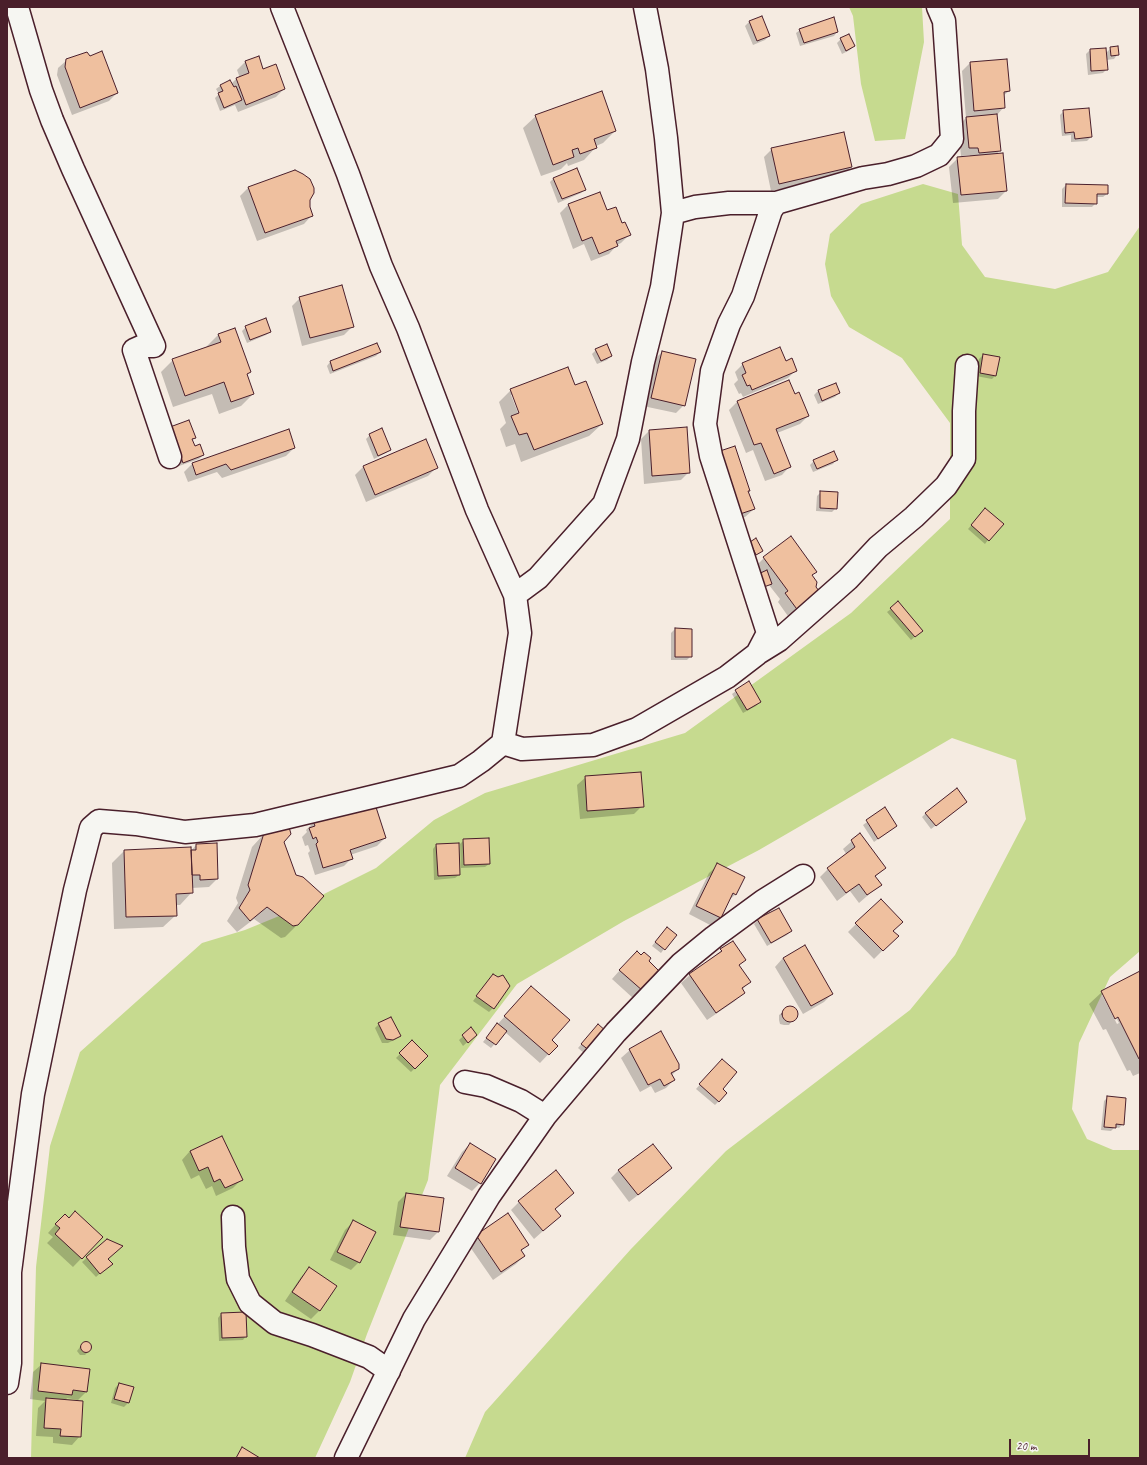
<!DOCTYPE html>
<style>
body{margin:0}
#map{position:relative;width:1147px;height:1465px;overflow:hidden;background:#f5ebe1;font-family:Caveat,sans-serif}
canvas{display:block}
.frame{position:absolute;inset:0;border:8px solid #4a1f2b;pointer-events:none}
.scale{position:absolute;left:1009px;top:1439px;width:81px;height:18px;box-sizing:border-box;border:2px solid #4a1f2b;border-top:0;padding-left:5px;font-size:12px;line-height:14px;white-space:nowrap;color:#4a1f2b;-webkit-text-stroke:3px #f6f6f2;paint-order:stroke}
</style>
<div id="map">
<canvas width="1147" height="1465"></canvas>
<div class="frame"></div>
<div class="scale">20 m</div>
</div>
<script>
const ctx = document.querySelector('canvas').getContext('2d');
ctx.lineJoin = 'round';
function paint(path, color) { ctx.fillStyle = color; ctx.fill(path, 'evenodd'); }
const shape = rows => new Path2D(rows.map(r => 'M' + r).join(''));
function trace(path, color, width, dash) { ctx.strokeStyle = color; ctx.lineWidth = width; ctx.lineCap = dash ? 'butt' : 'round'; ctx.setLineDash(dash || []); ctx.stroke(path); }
paint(shape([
 [849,7,922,7,924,42,905,139,875,141,861,84,853,16],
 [923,184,958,194,962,245,985,277,1055,289,1108,272,1140,226,1140,951,1110,977,1079,1043,1072,1109,1087,1139,1113,1150,1140,1150,1140,1458,465,1458,485,1412,631,1249,726,1151,910,1010,955,955,1026,819,1016,760,952,738,759,850,624,921,517,984,440,1085,428,1180,367,1334,350,1382,315,1458,31,1458,36,1267,50,1146,80,1052,202,943,245,930,284,914,376,868,434,820,485,793,685,733,851,613,950,519,950,423,902,358,849,327,831,296,825,264,830,234,861,204]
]), '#c6da8f');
paint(shape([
 [762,17,769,36,765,40,753,45,745,26,749,22],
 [800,30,837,32,834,36,800,46,796,33],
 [841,39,854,46,850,50,842,54,837,43],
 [1111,48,1117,55,1114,59,1106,60,1107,69,1103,73,1088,75,1086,54,1090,50,1106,53],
 [258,57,263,70,284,89,276,97,238,112,235,105,220,111,215,98,219,94,216,89,220,86,230,82,231,84,236,79,240,78,237,70,245,62],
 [90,58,117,93,109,101,72,115,57,75,58,68,67,60],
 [970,63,1009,91,1003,96,1004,107,996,116,999,151,996,155,1006,191,998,199,953,203,949,167,958,158,970,157,970,155,961,156,958,126,966,118,962,71],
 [1064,111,1091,137,1087,141,1071,142,1071,135,1062,136,1060,115],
 [536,116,615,131,603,143,596,146,596,147,584,160,568,166,567,163,561,169,541,176,523,128],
 [772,149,851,167,843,175,771,191,764,157],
 [554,178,584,190,581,193,558,203,550,182],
 [1066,185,1107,194,1103,197,1096,197,1096,203,1092,207,1062,207,1062,189],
 [248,188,309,199,309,207,312,215,304,224,257,241,240,196],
 [599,193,606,211,621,225,629,235,621,243,617,245,609,254,591,261,584,244,573,249,560,213,568,205],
 [300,298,352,327,344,335,302,346,292,306],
 [246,327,270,332,266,335,247,343,242,331],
 [218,335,250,372,246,375,253,394,241,406,219,414,212,394,173,407,161,372,173,360,206,347],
 [596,350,611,356,607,360,597,364,592,354],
 [380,352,376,356,330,374,327,366,330,362],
 [662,352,684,405,676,413,643,406,654,360],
 [983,355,996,375,992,379,976,376,979,359],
 [785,362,796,370,788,378,743,397,741,393,739,394,734,384,738,380,735,372,743,364],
 [789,381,794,395,808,416,800,424,777,433,790,466,782,475,765,481,753,450,746,453,729,410,737,402],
 [836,384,839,393,835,397,818,404,814,395,818,391],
 [575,387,602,424,589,436,521,462,515,444,506,447,500,429,506,423,499,402,511,390],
 [511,395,514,395,522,417,520,418],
 [167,431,195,437,192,441,194,447,203,455,199,459,179,466],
 [288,431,294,448,286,456,222,478,217,472,188,482,184,472,192,464],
 [649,431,689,472,681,480,644,484,641,439],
 [370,435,390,450,386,453,374,459,366,439],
 [425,441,436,468,428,476,366,502,355,475,363,467],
 [721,452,749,490,748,492,754,509,745,517,728,523],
 [836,460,833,464,813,472,810,465,814,461],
 [821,492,836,508,832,512,816,511,817,496],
 [982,513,988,540,985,544,968,529],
 [750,543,761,551,752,558],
 [764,558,816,572,811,576,813,603,790,619,778,602,780,599,769,585,757,591,761,574,756,566],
 [891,609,918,634,911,640,887,612],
 [675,629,691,656,687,660,671,660,671,633],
 [736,691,760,702,756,706,743,713,732,694],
 [586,777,642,806,634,814,580,819,577,785],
 [962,806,931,829,922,817,925,814],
 [885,809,896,826,874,842,863,825],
 [314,822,385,838,377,846,350,855,352,858,344,866,315,875,308,853,310,851,308,845,305,846,302,837,307,832,306,830],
 [264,834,282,842,297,925,285,937,281,938,254,919,237,932,227,921,238,903,236,898,252,847],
 [860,834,885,868,875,877,881,884,859,903,850,891,837,901,820,877,828,869,847,855,843,849],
 [464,840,489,864,485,867,461,868,460,844],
 [196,845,217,879,209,887,192,888,192,892,180,905,175,905,176,915,163,927,114,929,112,863,124,851,191,851],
 [436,845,459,875,455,878,434,880,433,849],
 [718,865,736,894,728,901,720,918,712,926,689,914,709,873],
 [778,909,791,931,787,935,767,946,754,924,758,920],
 [856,924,892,931,897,936,874,959,848,932],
 [663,932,664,949,661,953,652,946],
 [732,942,744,960,738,966,749,982,742,990,743,992,735,1001,707,1020,681,983,690,975],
 [783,958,832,994,824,1002,803,1014,775,967],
 [629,960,647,961,659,972,634,999,612,979],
 [1140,972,1140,1073,1133,1076,1130,1070,1127,1071,1106,1029,1103,1030,1089,1004,1102,992],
 [1102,995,1104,995,1119,1023,1117,1024],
 [493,975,493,1008,489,1012,473,1001],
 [531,987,550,1040,556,1046,540,1063,505,1032,491,1048,483,1042,497,1025],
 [789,1008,794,1009,796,1015,789,1025,784,1025,780,1024,779,1020,779,1015],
 [379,1024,400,1035,396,1039,388,1043,382,1043,375,1028],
 [598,1025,585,1054,578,1048],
 [471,1029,472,1038,463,1046,459,1040],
 [412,1042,427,1056,411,1072,396,1058],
 [630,1050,678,1069,672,1075,674,1080,666,1088,655,1093,651,1086,640,1092,621,1058],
 [718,1064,721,1089,719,1101,715,1105,696,1089],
 [1108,1097,1123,1124,1119,1128,1115,1127,1111,1131,1101,1130,1104,1101],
 [470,1144,480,1183,472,1191,447,1176,462,1152],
 [190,1151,241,1180,233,1188,216,1196,212,1186,206,1189,199,1175,191,1179,182,1160],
 [671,1168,663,1176,629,1202,611,1178,619,1170],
 [573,1193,554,1210,560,1216,534,1239,511,1210,519,1202],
 [406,1194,443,1199,438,1232,430,1240,393,1235,398,1202],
 [353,1222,359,1262,351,1270,330,1260,345,1230],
 [56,1224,102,1237,73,1267,47,1243,53,1237,48,1233],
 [476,1236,528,1244,521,1251,524,1256,516,1264,493,1280,468,1244],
 [107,1240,107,1267,96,1277,82,1262],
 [309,1269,335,1287,319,1311,311,1319,285,1301,301,1277],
 [221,1314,246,1336,243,1340,219,1341,218,1318],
 [85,1342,89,1344,90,1346,89,1351,85,1355,80,1355,77,1351,83,1343],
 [42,1364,87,1391,78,1400,67,1398,65,1401,80,1436,72,1445,53,1443,53,1437,36,1436,38,1408,45,1401,30,1399,33,1372],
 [119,1384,132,1388,128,1403,124,1407,111,1403,115,1388]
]), '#0003');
const building = shape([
 [762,16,770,36,757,41,749,21,762,16],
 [834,17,838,32,804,43,799,29,834,17],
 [849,34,855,46,846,51,840,38,849,34],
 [1118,46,1119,55,1111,56,1110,47,1118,46],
 [1106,48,1108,70,1091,71,1090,49,1106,48],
 [102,51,118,93,80,108,65,67,66,59,87,52,90,56,102,51],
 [259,56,263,69,276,64,285,89,246,105,236,78,249,73,245,61,259,56],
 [1007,59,1010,91,1004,92,1005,108,974,111,970,62,1007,59],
 [230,80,234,87,236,86,242,100,224,108,218,93,223,91,220,85,230,80],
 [602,91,616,131,594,139,597,148,580,154,578,148,572,150,574,157,553,165,535,115,602,91],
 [1089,108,1092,137,1075,139,1074,132,1065,133,1063,110,1089,108],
 [997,114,1001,151,979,153,978,148,969,148,966,117,997,114],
 [844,132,852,167,779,184,771,148,844,132],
 [1003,153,1007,191,961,195,957,157,1003,153],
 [577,168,586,190,562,199,553,178,577,168],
 [295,170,303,174,310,179,314,188,314,193,310,200,310,207,313,216,265,233,248,187,295,170],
 [1066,184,1108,185,1108,194,1097,194,1097,204,1065,203,1066,184],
 [600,192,607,210,616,207,622,223,625,222,631,235,616,241,618,246,599,254,592,237,582,241,568,204,600,192],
 [342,285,354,327,310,338,299,297,342,285],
 [266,318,271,332,250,340,245,326,266,318],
 [235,328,251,372,247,374,254,394,231,402,224,382,185,396,172,359,221,342,218,334,235,328],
 [377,343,381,352,333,371,330,361,377,343],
 [607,344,612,356,601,361,595,349,607,344],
 [780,347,786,361,792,358,797,371,752,390,750,385,747,386,742,375,746,373,742,363,780,347],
 [662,351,696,359,685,406,651,398,662,351],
 [983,354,1000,357,996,376,980,373,983,354],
 [568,367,575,385,586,381,603,424,534,450,527,433,519,435,511,416,519,413,510,389,568,367],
 [789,380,795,394,799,392,809,416,776,429,791,467,774,474,761,443,754,445,737,401,789,380],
 [836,383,840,393,822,401,818,390,836,383],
 [189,420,196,438,192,439,195,446,200,444,204,455,183,463,170,427,189,420],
 [687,427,690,473,652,476,649,430,687,427],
 [382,428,391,450,378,456,369,434,382,428],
 [289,429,295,448,231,470,226,464,196,475,192,463,289,429],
 [426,439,438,468,375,495,363,466,426,439],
 [735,446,750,491,748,491,755,509,737,515,728,490,733,487,720,451,735,446],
 [834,451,838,460,817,469,813,460,834,451],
 [820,491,838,492,837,509,820,508,820,491],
 [985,508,1004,524,989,541,971,525,985,508],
 [791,536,817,572,812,575,817,582,816,587,822,595,799,612,785,593,788,591,763,557,791,536],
 [756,538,763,551,756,555,750,542,756,538],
 [767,570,772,584,761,588,756,575,767,570],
 [898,601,923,631,915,637,890,608,898,601],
 [675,628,692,629,692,657,675,657,675,628],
 [749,681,761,702,747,710,735,690,749,681],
 [641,772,644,807,587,811,585,776,641,772],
 [957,788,967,802,936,826,925,813,957,788],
 [374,801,386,838,350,850,353,859,323,868,316,844,318,842,316,837,313,839,309,828,315,826,313,821,374,801],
 [885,807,897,826,878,839,866,820,885,807],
 [289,827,291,834,284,842,296,875,303,877,324,896,298,925,293,926,267,907,250,921,239,908,250,890,248,885,264,833,289,827],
 [860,833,886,868,875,876,882,885,867,895,859,884,846,893,827,868,855,847,851,840,860,833],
 [489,838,490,864,464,865,463,839,489,838],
 [217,843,218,879,200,880,200,875,192,875,191,850,196,850,196,844,217,843],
 [459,843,460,875,438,876,436,844,459,843],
 [191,847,193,893,176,894,177,916,126,917,124,850,191,847],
 [717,863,745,877,736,895,733,893,721,918,696,906,717,863],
 [881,899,903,922,893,931,899,936,883,951,855,923,881,899],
 [779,908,792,931,771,943,757,919,779,908],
 [667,927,677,935,665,950,655,942,667,927],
 [733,941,746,960,739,965,751,982,742,988,745,993,716,1013,689,974,722,951,720,949,733,941],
 [805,945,833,994,811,1006,783,958,805,945],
 [637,951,641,955,644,952,651,958,649,961,660,972,643,991,619,970,637,951],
 [1140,971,1140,1059,1139,1059,1118,1017,1115,1019,1101,991,1140,971],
 [493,974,498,977,503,975,510,986,494,1009,476,996,493,974],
 [531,986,570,1020,552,1040,558,1046,549,1055,504,1016,531,986],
 '782 1014a8 8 0 1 1 16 0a8 8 0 1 1-16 0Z',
 [391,1017,401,1036,393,1040,386,1039,378,1023,391,1017],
 [497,1023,507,1031,496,1045,486,1038,497,1023],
 [598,1024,607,1032,590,1051,581,1044,598,1024],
 [471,1027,477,1035,468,1043,462,1035,471,1027],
 [661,1031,679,1064,679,1069,671,1073,675,1080,664,1086,660,1079,648,1085,629,1049,661,1031],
 [412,1040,428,1056,415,1069,399,1053,412,1040],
 [722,1059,737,1072,723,1089,727,1093,719,1102,699,1084,722,1059],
 [1107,1096,1126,1098,1124,1125,1116,1124,1116,1128,1104,1127,1107,1096],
 [222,1136,243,1180,225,1188,220,1179,214,1182,208,1167,199,1171,190,1151,222,1136],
 [470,1143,496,1159,481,1184,455,1168,470,1143],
 [653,1144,672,1168,638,1195,618,1170,653,1144],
 [556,1170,574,1193,555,1209,561,1216,543,1231,518,1201,556,1170],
 [406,1193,444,1198,439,1232,400,1227,406,1193],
 [75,1211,103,1237,82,1259,55,1234,60,1228,55,1224,65,1214,69,1218,75,1211],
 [508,1213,529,1245,521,1250,525,1256,501,1272,476,1235,508,1213],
 [353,1220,376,1232,360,1263,337,1252,353,1220],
 [107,1239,123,1246,108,1259,113,1264,100,1274,86,1257,107,1239],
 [309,1267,337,1286,320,1311,292,1292,309,1267],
 [246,1312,247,1337,222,1338,221,1313,246,1312],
 '80.5 1347a5.5 5.5 0 1 1 11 0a5.5 5.5 0 1 1-11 0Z',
 [41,1363,90,1369,87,1392,73,1390,72,1395,38,1391,41,1363],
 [119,1383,134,1387,129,1403,114,1399,119,1383],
 [46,1398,83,1401,81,1437,60,1436,61,1429,44,1428,46,1398],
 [242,1447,260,1458,236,1458,242,1447]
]);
paint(building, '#efc09f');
trace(building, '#4a1f2b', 1);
const minor = shape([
 [17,7,41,90,52,120,73,169,154,346,143,346,134,350,170,457],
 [282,7,348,174,381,266,408,328,477,510,515,595,520,633,503,743],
 [673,213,695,207,729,203,776,203,863,178,888,174,916,166,939,155,952,139,944,21,938,7],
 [515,595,538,578,604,504,628,439,643,362,662,287,673,213,666,138,657,69,645,7],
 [758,653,779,640,848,579,878,547,914,517,946,486,964,459,964,411,967,366],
 [465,1082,486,1086,521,1101,545,1116],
 [233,1217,234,1247,238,1279,250,1303,275,1323,312,1335,369,1357,389,1371],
 [7,1383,10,1363,10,1272,33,1094,75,890,91,828,99,821,136,824,185,832,255,825,459,776,481,761,503,743,522,749,593,745,637,729,727,677,757,654,768,633,711,456,705,424,712,371,729,324,743,296,771,210,776,203],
 [346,1458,414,1319,489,1196,545,1116,616,1032,681,964,714,937,763,901,803,876]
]);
trace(minor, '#4a1f2b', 25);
trace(minor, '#f6f6f2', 22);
</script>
